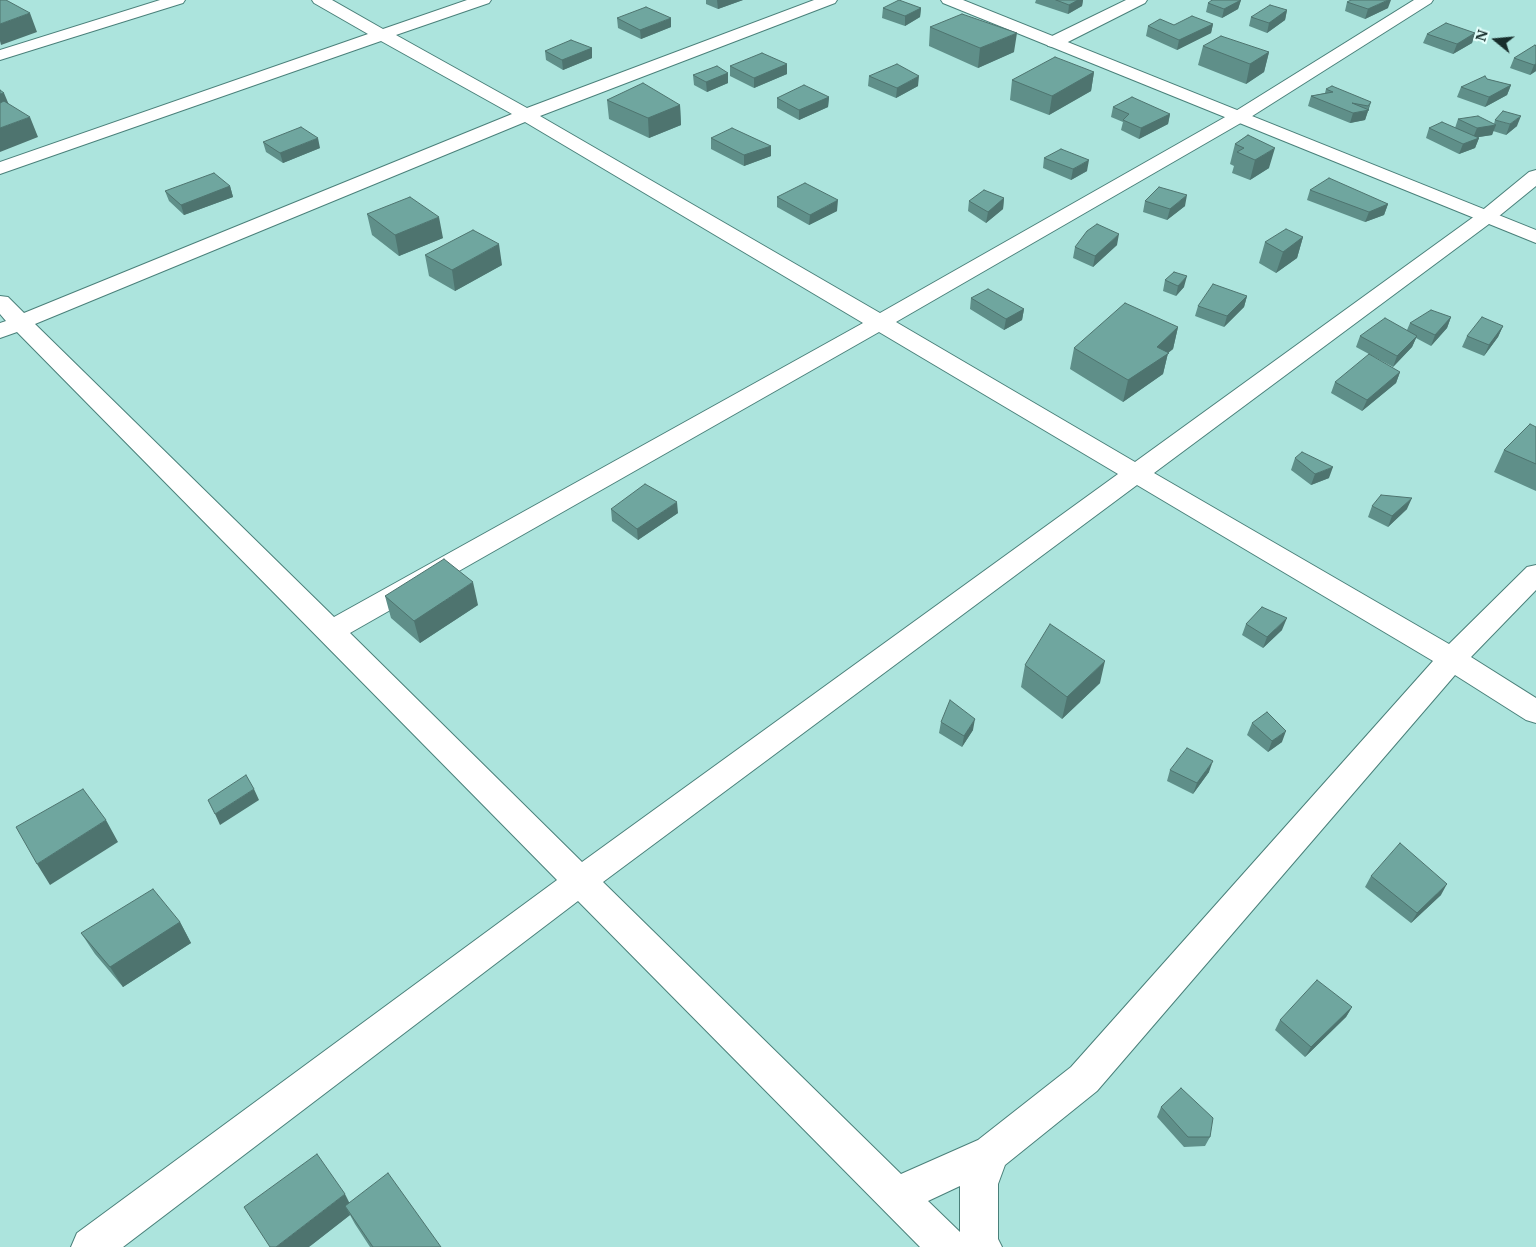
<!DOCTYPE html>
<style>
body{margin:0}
#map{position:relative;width:1536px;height:1247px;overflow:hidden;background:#ace4dd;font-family:Merriweather,serif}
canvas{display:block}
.north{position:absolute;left:1471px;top:15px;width:50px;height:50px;-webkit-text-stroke:4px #e3fffb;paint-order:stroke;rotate:287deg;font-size:14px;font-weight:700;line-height:20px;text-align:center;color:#182e2c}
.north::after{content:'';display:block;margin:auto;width:18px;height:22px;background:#182e2c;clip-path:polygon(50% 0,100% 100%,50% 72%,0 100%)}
</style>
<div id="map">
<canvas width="1536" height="1247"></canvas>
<div class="north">N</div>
</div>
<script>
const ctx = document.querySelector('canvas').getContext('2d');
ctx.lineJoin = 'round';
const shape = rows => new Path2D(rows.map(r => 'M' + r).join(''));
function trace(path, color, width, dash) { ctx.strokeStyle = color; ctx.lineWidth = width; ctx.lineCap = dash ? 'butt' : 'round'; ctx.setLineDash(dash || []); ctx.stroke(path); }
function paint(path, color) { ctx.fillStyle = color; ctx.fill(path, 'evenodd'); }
const street = shape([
 [160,0,185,0,183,3,0,60,0,50,160,0],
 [312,0,332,0,383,29,467,0,491,0,489,3,396,35,527,108,814,0,837,0,835,3,540,116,880,313,1234,112,1414,0,1433,0,1431,3,1246,120,896,322,1135,462,1479,213,1529,172,1536,170,1536,186,1493,221,1154,473,1449,644,1527,567,1536,565,1536,590,1471,657,1536,698,1536,723,1526,720,1455,675,1097,1091,1005,1165,998,1184,998,1239,1002,1247,920,1247,578,901,123,1247,71,1247,77,1233,557,880,17,332,0,338,0,323,6,321,0,314,0,296,8,297,24,313,512,114,381,41,0,174,0,162,368,34,314,3,312,0],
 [525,122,863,323,334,617,35,324,525,122],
 [879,332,1118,474,582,862,350,633,879,332],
 [1137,485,1433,661,1071,1067,978,1140,901,1174,603,882,1137,485],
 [960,1186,960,1232,928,1201,960,1186],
 [1126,0,1147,0,1145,3,1060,46,1054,47,1048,46,1046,42,1048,38,1126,0]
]);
const secondary = shape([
 [941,0,963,0,1536,230,1536,243,943,3,941,0]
]);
trace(street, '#4a807a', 2);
trace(secondary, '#4a807a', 2);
paint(street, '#fff');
paint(secondary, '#fff');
paint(shape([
 [706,0,743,0,718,9,706,4],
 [1036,0,1083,0,1082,6,1068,14,1035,3],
 [1241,0,1238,9,1222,18,1206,12,1208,3],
 [1347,2,1388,8,1365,19,1345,11],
 [883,8,921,8,920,17,905,26,882,18],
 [1287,10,1285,20,1267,33,1249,26,1251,17],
 [617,18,671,27,641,39,618,28],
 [1213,24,1211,33,1177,50,1146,36,1148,26],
 [930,27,1014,52,978,68,929,46],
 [1475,33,1472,43,1453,54,1423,43,1427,34],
 [1203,46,1269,52,1264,72,1246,84,1198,65],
 [1536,46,1536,71,1530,75,1510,68,1514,58],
 [592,48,592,58,563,70,546,60,545,51],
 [787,64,787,74,754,88,730,76,730,66],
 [1094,72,1091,91,1049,115,1010,100,1012,80],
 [728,73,728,83,707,92,694,85,693,75],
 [869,76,918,86,896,98,868,86],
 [1487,79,1511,85,1507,95,1485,107,1457,97,1461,87],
 [1326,89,1371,102,1365,120,1350,123,1308,106,1311,96,1325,93],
 [829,97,828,107,799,120,777,108,777,98],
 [607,100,680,105,681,125,649,138,609,119],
 [1113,107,1170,114,1168,124,1139,139,1121,130,1123,122,1111,117],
 [1458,119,1494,124,1495,120,1517,126,1506,135,1493,131,1492,135,1478,137,1479,138,1475,148,1459,154,1426,138,1429,128,1455,128],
 [1248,135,1269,168,1250,180,1232,173,1234,166,1230,164,1235,144],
 [711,138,771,146,771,156,744,166,711,149],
 [263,142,320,148,283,163,266,152],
 [1044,158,1087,171,1071,180,1043,168],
 [230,186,233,197,184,215,169,201,165,191],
 [1310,190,1388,204,1384,215,1365,222,1307,200],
 [777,197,837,211,809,225,777,207],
 [1004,198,1003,209,986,223,968,211,969,201],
 [1145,201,1185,206,1167,220,1143,212],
 [367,214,443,238,399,256,372,235],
 [1303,237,1297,258,1276,273,1259,263,1265,242],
 [1117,245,1093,267,1073,258,1075,247],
 [425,255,502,265,455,291,429,276],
 [1165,280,1184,287,1176,296,1163,291],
 [1247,296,1244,307,1224,327,1195,316,1198,306],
 [971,298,1024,309,1022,320,1004,330,970,309],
 [1451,317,1447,328,1431,346,1416,338,1412,347,1393,367,1356,347,1360,336,1407,330,1410,323],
 [1503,326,1498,337,1484,356,1462,347,1467,336],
 [1178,327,1173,349,1168,353,1163,374,1123,402,1070,369,1074,348],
 [1400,372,1396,383,1362,411,1331,393,1335,382],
 [1536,427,1536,491,1494,472,1504,450],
 [1295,458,1329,478,1311,485,1291,470],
 [1372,506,1407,509,1388,527,1368,517],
 [611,509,678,513,638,540,612,521],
 [385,596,478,605,420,643,391,618],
 [1246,624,1282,630,1263,648,1242,635],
 [1025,665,1100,683,1062,719,1021,687],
 [941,722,973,730,962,747,939,733],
 [1252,723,1282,742,1268,752,1247,735],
 [1170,770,1209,772,1193,794,1167,781],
 [1371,876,1441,895,1411,923,1365,887],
 [180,922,191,943,123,987,95,954,81,933],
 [1352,1007,1346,1017,1305,1057,1275,1030,1280,1020],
 [1161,1107,1210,1137,1205,1146,1184,1147,1157,1117],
 [349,1203,441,1247,370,1247,355,1224,350,1215,309,1247]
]), '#5f8f89');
paint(shape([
 [717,0,743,0,718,9],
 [1078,0,1083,0,1082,6,1068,14,1069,5],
 [1241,0,1238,9,1222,18,1224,9],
 [1388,0,1391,0,1388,8,1365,19,1368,9],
 [921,8,920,17,905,26,905,16],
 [1287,10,1285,20,1267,33,1269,23],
 [30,13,37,32,1,45,0,41,0,24],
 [671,18,671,27,641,39,640,30],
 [1213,24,1211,33,1177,50,1179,40],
 [1017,33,1014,52,978,68,980,48],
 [1475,33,1472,43,1453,54,1457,44],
 [592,48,592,58,563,70,562,60],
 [1269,52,1264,72,1246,84,1250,64],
 [787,64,787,74,754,88,754,78],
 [1536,64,1536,71,1530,75,1534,65],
 [1094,72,1091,91,1049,115,1052,96],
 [728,73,728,83,707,92,706,82],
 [919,76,918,86,896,98,897,88],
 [1511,85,1507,95,1485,107,1489,97],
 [4,93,12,112,0,117,0,94],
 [829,97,828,107,799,120,799,110],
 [1371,102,1365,120,1350,123,1353,113,1367,111],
 [680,105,681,125,649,138,648,118],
 [1170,114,1168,124,1139,139,1141,128],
 [1521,116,1517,126,1506,135,1510,124],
 [30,117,38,137,0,152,0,128],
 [1496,125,1492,135,1473,138,1477,128],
 [318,138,320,148,283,163,280,153],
 [1479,138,1475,148,1459,154,1463,144],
 [771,146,771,156,744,166,744,155],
 [1275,148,1269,168,1250,180,1255,160],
 [1089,160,1087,171,1071,180,1073,169],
 [230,186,233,197,184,215,181,205],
 [1187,195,1185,206,1167,220,1170,209],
 [1004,198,1003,209,986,223,988,212],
 [838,200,837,211,809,225,810,215],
 [1388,204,1384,215,1365,222,1369,212],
 [439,217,443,238,399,256,395,235],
 [1119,234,1117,245,1093,267,1095,256],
 [1303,237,1297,258,1276,273,1283,252],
 [499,244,502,265,455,291,452,270],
 [1187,276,1184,287,1176,296,1178,286],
 [1247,296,1244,307,1224,327,1227,316],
 [1024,309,1022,320,1004,330,1006,319],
 [1451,317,1447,328,1431,346,1435,335],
 [1503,326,1498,337,1484,356,1489,345],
 [1178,327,1173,349,1168,353,1163,374,1123,402,1128,380,1157,347],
 [1417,336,1412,347,1393,367,1397,356],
 [1400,372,1396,383,1362,411,1367,400],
 [1333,467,1329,478,1311,485,1315,474],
 [1412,498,1407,509,1388,527,1392,516],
 [677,502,678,513,638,540,637,529],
 [473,582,478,605,420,643,414,621],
 [1287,618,1282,630,1263,648,1267,637],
 [1105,661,1100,683,1062,719,1067,697],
 [975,719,973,730,962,747,964,736],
 [1286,731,1282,742,1268,752,1272,741],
 [1213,761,1209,772,1193,794,1197,783],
 [254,789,259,800,220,825,215,814],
 [106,820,118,842,50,885,37,864],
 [1447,884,1441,895,1411,923,1417,913],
 [180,922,191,943,123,987,110,967],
 [1352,1007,1346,1017,1305,1057,1311,1047],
 [345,1194,354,1212,345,1206,350,1215,309,1247,276,1247]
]), '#4e746f');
const building = shape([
 [0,0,6,0,30,13,0,24,0,0],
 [899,0,921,8,905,16,883,8,899,0],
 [1056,0,1078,0,1069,5,1056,0],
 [1212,0,1241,0,1224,9,1208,3,1212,0],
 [1351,0,1388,0,1368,9,1347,2,1351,0],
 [1270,5,1287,10,1269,23,1251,17,1270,5],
 [646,7,671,18,640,30,617,18,646,7],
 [962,14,1017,33,980,48,930,27,962,14],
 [1192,16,1213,24,1179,40,1148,26,1160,19,1174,25,1192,16],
 [1446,23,1475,33,1457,44,1427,34,1446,23],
 [1221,36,1269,52,1250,64,1203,46,1221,36],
 [571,40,592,48,562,60,545,51,571,40],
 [1535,45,1536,46,1536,64,1534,65,1514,58,1535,45],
 [762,53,787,64,754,78,730,66,762,53],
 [1055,57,1094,72,1052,96,1012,80,1055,57],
 [897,64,919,76,897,88,869,76,897,64],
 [717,66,728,73,706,82,693,75,717,66],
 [1485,76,1487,79,1511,85,1489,97,1461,87,1485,76],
 [643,83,680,105,648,118,607,100,643,83],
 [804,85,829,97,799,110,777,98,804,85],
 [1332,86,1371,102,1368,106,1352,103,1369,110,1353,113,1311,96,1333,92,1326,89,1332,86],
 [0,90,4,93,0,94,0,90],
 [1132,97,1170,114,1141,128,1123,120,1129,114,1113,107,1132,97],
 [4,101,30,117,0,128,0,103,4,101],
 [1503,111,1521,116,1510,124,1495,120,1503,111],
 [1478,116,1496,125,1477,128,1458,119,1478,116],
 [1442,122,1479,138,1463,144,1429,128,1442,122],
 [301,127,318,138,280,153,263,142,301,127],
 [732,128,771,146,744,155,711,138,732,128],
 [1248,135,1275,148,1255,160,1237,152,1244,148,1235,144,1248,135],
 [1061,149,1089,160,1073,169,1044,158,1061,149],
 [214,173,230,186,181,205,165,191,214,173],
 [1329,178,1388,204,1369,212,1310,190,1329,178],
 [805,183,838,200,810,215,777,197,805,183],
 [1159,187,1187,195,1170,209,1145,201,1159,187],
 [984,190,1004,198,988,212,969,201,984,190],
 [410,197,439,217,395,235,367,214,410,197],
 [1097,224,1119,234,1095,256,1075,247,1087,231,1097,224],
 [1286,229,1303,237,1283,252,1265,242,1286,229],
 [473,230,499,244,452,270,425,255,473,230],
 [1174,272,1187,276,1178,286,1165,280,1174,272],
 [1213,284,1247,296,1227,316,1198,306,1213,284],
 [988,289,1024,309,1006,319,971,298,988,289],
 [1125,303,1178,327,1157,347,1169,353,1128,380,1074,348,1125,303],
 [1431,310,1451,317,1435,335,1410,323,1431,310],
 [1482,317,1503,326,1489,345,1467,336,1482,317],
 [1385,318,1417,336,1397,356,1360,336,1385,318],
 [1369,354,1400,372,1367,400,1335,382,1369,354],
 [1530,424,1536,427,1536,464,1504,450,1530,424],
 [1302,452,1333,467,1315,474,1295,458,1302,452],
 [645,484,677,502,637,529,611,509,645,484],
 [1381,495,1412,498,1392,516,1372,506,1381,495],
 [444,559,473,582,414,621,385,596,444,559],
 [1262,607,1287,618,1267,637,1246,624,1262,607],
 [1050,624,1105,661,1067,697,1025,665,1050,624],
 [950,700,975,719,964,736,941,722,950,700],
 [1267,712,1286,731,1272,741,1252,723,1267,712],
 [1187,748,1213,761,1197,783,1170,770,1187,748],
 [246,775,254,789,215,814,208,800,246,775],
 [83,789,106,820,37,864,16,827,83,789],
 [1400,843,1447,884,1417,913,1371,876,1400,843],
 [153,889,180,922,110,967,81,933,153,889],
 [1317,980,1352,1007,1311,1047,1280,1020,1317,980],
 [1181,1088,1213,1118,1210,1137,1188,1137,1161,1107,1181,1088],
 [317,1154,345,1194,276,1247,270,1247,244,1207,317,1154],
 [388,1173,441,1247,373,1247,345,1206,388,1173]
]);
paint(building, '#6fa69f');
trace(building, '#4e746f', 1);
</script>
